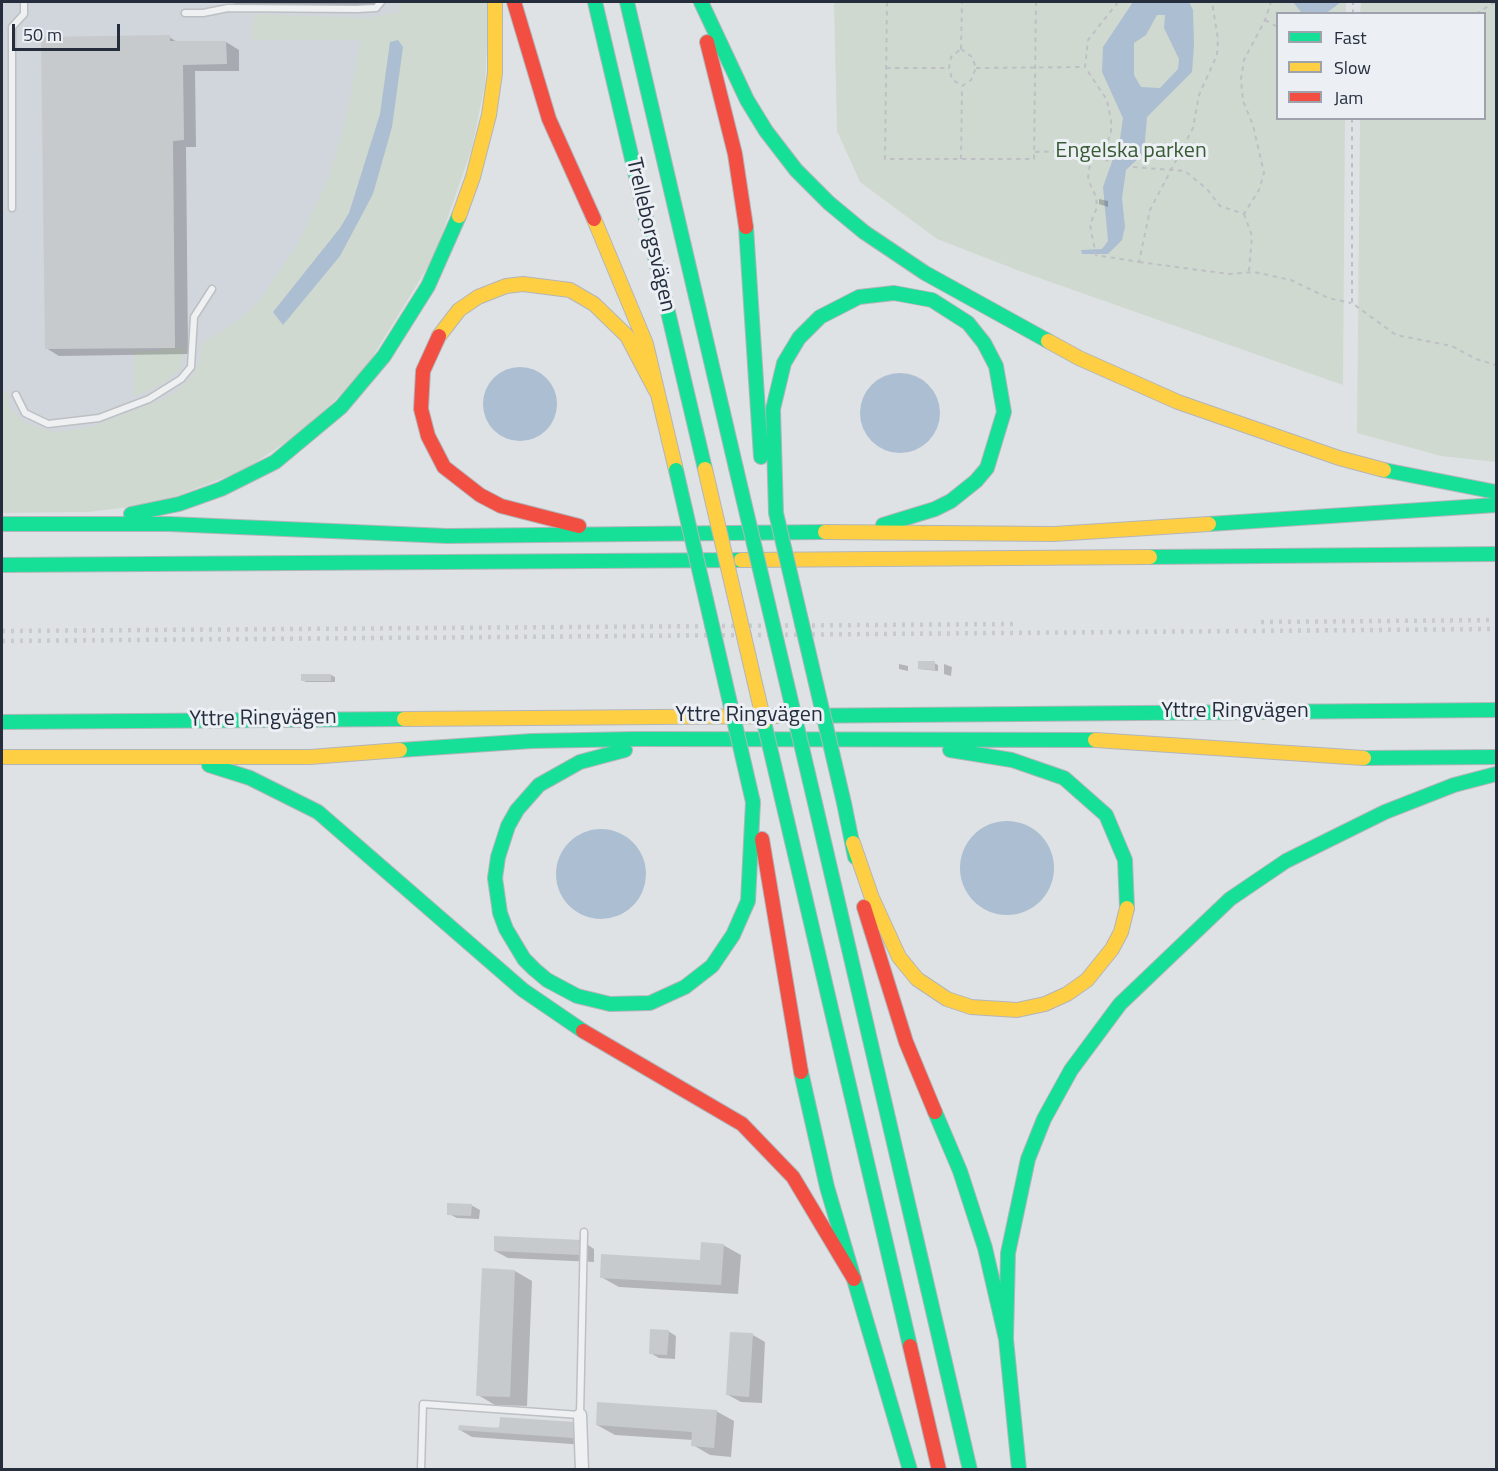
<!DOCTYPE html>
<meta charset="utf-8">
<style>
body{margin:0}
#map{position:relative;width:1498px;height:1471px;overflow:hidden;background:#dfe2e5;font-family:"Titillium Web",sans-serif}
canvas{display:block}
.frame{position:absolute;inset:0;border:3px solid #262e3e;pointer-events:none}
.legend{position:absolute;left:1276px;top:12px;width:210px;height:108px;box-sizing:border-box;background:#ecf0f5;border:2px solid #9da2ac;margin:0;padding:8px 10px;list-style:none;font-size:18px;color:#262e3e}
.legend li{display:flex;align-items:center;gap:12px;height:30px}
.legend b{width:30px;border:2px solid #9da2ac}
.scale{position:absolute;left:12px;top:24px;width:108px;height:27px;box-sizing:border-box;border:3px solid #262e3e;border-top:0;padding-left:8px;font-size:18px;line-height:21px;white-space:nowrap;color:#262e3e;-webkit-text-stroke:4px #ecf0f5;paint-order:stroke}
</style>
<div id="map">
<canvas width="1498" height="1471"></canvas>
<div class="frame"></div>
<ul class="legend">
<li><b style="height:8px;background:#16e098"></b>Fast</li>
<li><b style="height:8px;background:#ffcf43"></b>Slow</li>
<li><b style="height:8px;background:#f24e42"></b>Jam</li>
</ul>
<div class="scale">50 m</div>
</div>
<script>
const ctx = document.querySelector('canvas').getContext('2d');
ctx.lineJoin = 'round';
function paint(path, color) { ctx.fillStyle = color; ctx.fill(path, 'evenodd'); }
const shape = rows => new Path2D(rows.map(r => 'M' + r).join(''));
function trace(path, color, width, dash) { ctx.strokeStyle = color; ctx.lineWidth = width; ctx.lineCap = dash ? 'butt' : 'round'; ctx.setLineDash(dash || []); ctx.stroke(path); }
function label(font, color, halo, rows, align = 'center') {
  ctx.font = font + ' "Titillium Web",sans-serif'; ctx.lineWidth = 6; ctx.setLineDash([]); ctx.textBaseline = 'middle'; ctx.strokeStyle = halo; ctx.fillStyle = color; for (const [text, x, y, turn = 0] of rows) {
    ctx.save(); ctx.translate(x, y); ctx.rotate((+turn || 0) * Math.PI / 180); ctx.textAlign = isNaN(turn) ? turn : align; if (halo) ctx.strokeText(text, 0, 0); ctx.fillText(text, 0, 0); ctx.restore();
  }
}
paint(shape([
 [2,2,473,2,363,355,2,500]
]), '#d1d5dc');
paint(shape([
 [401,2,489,2,485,84,472,148,434,257,365,369,309,427,244,470,156,504,88,512,2,513,2,393,7,392,11,409,25,423,55,432,91,427,161,400,176,392,194,374,202,354,200,344,235,323,260,300,299,242,329,176,344,128,361,40,251,40,254,14,365,18,398,13],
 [834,2,1346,2,1346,13,1278,14,1278,118,1345,119,1343,385,1025,273,937,239,860,182,837,131],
 [1361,2,1496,2,1496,462,1441,456,1357,433,1360,119,1484,118,1484,14,1360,13],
 [162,348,185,348,181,369,161,385,134,397,134,351,161,351]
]), '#cfd9d0');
paint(shape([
 [1133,2,1189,2,1193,10,1194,45,1192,72,1147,117,1144,153,1126,170,1122,198,1125,227,1122,240,1108,254,1082,254,1081,250,1102,249,1108,241,1103,187,1120,139,1123,118,1102,72,1103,47],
 [1157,15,1165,15,1164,28,1179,59,1178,69,1160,88,1141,87,1134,75,1134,43,1146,35],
 [1293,2,1341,2,1325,14,1302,13],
 [398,40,403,47,392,127,373,194,340,256,283,325,273,312,340,228,349,213,380,114,390,42],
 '483 404a37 37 0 1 1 74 0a37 37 0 1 1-74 0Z',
 '860 413a40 40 0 1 1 80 0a40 40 0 1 1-80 0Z',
 '960 868a47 47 0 1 1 94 0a47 47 0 1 1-94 0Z',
 '556 874a45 45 0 1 1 90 0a45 45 0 1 1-90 0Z'
]), '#acbed1');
paint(shape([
 [231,2,382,2,383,6,239,6],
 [169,37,179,43,226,42,239,50,239,71,195,71,196,147,186,147,188,354,59,356,46,348],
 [1099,199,1108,201,1108,207,1099,204],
 [934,663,938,665,938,671,919,669],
 [899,664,908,666,908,671,899,669],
 [944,664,952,667,951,676,944,674],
 [302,675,331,675,335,677,335,682,306,682,302,680],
 [471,1205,480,1210,479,1219,457,1218,449,1214],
 [582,1241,594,1249,594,1262,508,1258,495,1251],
 [723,1245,741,1255,738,1294,619,1287,601,1277,702,1261],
 [515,1271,532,1281,527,1406,495,1405,478,1395],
 [668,1331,676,1336,675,1359,659,1358,650,1353],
 [753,1335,765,1342,762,1403,741,1402,728,1395],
 [716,1411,734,1421,731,1457,710,1455,693,1445,693,1440,615,1435,597,1425],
 [575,1423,587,1431,586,1445,472,1437,460,1430]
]), '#0003');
paint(shape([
 [170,35,170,41,226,41,227,64,183,65,184,140,173,141,175,348,45,349,41,37],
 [918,661,935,661,935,670,918,669],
 [301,674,331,674,331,681,301,681],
 [447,1203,472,1204,471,1216,447,1215],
 [494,1236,582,1240,581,1255,494,1251],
 [701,1242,724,1244,721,1285,600,1278,601,1254,700,1260],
 [482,1268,515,1270,510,1397,476,1396],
 [650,1329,669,1330,667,1355,649,1354],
 [730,1332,753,1333,749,1397,726,1395],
 [597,1402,717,1410,714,1448,691,1446,692,1432,596,1425],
 [500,1417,575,1422,574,1438,458,1430,459,1425,499,1428]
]), '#c7cacd');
const lane = shape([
 [185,13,203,13,228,8,357,9,376,8,381,2],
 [12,208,12,27,24,14,24,2],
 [16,395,25,413,48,424,99,418,149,399,181,379,191,367,194,317,212,289],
 [421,1470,423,1404,580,1415,584,1232]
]);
const street = shape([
 [580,1415,582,1470]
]);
const fast = shape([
 [595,2,705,469],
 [627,2,736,468],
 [701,2,747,100,766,131,796,170,829,203,864,232,925,273,1048,341],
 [746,227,761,457],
 [1384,470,1496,492],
 [776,513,773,409,784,363,799,338,820,317,859,297,894,293,932,300,968,323,984,343,996,366,1004,412,987,468,976,481,951,501,935,509,883,525],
 [131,514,179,504,221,489,275,462,341,407,384,356,428,286,459,216],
 [2,524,169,524,447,536,825,532],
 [1209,524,1496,505],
 [1150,557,1496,554],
 [2,565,741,560],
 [785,716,1496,710],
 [2,722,404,719],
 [400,750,532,741,636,739,1095,740],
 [625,750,580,762,539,785,517,810,508,826,498,857,495,878,500,913,506,929,524,959,534,969,547,980,577,996,610,1004,650,1003,685,987,712,966,733,935,748,901,753,802],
 [950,750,1012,760,1064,778,1106,815,1125,860,1127,908],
 [1364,758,1496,757],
 [209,765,250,778,318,812,523,990,583,1031],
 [783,803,910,1346],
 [815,803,970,1470],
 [844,803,855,857],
 [801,1072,827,1187,910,1470],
 [935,1112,960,1171,985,1248,1006,1339,1019,1470],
 [1006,1339,1008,1253,1028,1159,1044,1119,1071,1070,1120,1004,1230,899,1286,861,1385,812,1454,785,1496,774]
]);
const slow = shape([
 [459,216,473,177,489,115,495,73,495,2],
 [594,219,646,344,676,470],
 [439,336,459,310,478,297,506,286,523,284,570,290,594,304,627,336,656,391],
 [1048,341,1079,358,1178,402,1339,458,1384,470],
 [825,532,1054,534,1209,524],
 [741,560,1150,557],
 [404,719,785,716],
 [1095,740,1364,758],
 [2,757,310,757,400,750],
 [853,843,872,898,899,957,917,979,947,999,971,1007,1017,1010,1045,1004,1067,994,1087,980,1112,949,1121,932,1127,908]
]);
const jam = shape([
 [514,2,549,119,594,219],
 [707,42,735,154,746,227],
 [439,336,423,371,421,409,428,436,444,467,480,495,501,506,579,526],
 [762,839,801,1072],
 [864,907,906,1042,935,1112],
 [583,1031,742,1124,793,1177,854,1279],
 [910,1346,939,1470]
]);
trace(lane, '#bdc0c3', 9);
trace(street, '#bdc0c3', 15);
trace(fast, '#b2b5ba', 16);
trace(slow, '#b2b5ba', 16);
trace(jam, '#b2b5ba', 16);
trace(shape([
 [887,2,885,159,1034,159,1036,2],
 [1118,2,1088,40,1085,67,1107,100,1111,120,1111,134,1103,151,1090,162,1088,179,1096,197,1097,207,1090,225,1096,255,1139,262,1150,210,1193,128,1199,95,1217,55,1218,39,1212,2],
 [1353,14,1353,2],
 [1476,14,1495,2],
 [1265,20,1278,27],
 [961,49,972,57,976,68,971,80,962,86,952,79,949,68,951,57,961,49],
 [961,49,962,2],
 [886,68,949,68],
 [976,68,1084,67],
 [1352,118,1352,303,1396,335,1452,346,1476,359,1496,365],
 [1035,152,1067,151,1095,155,1108,161],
 [961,159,962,87],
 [1133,167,1185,171,1207,189,1220,206,1244,214,1259,190,1264,173,1253,125,1243,101,1241,79,1244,60,1265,20,1271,2],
 [1244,214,1252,236,1249,271],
 [1139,262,1229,274,1254,272,1291,280,1328,298,1351,303]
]), '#bfc0c5', 2, [4.5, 4.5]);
trace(lane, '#eff0f2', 6);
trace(street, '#eff0f2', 12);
trace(fast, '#16e098', 14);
trace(slow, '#ffcf43', 14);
trace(jam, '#f24e42', 14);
trace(shape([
 [1261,622,1496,620],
 [2,631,1015,624],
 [2,641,1496,629]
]), '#c8cacd', 4.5, [3, 6]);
const fastBridge = shape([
 [736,468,815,803],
 [676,470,753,802],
 [776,513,844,803],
 [764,722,783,803]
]);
const slowBridge = shape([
 [705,469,764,722]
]);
trace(fastBridge, '#b2b5ba', 16, []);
trace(slowBridge, '#b2b5ba', 16, []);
trace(fastBridge, '#16e098', 14);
trace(slowBridge, '#ffcf43', 14);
label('22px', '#395b33', '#ecf0f5', [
 ["Engelska parken",1131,152]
]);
label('22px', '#262e3e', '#ecf0f5', [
 ["Trelleborgsvägen",650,235,77],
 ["Yttre Ringvägen",1235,712],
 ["Yttre Ringvägen",749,716],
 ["Yttre Ringvägen",263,719,-1]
]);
</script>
